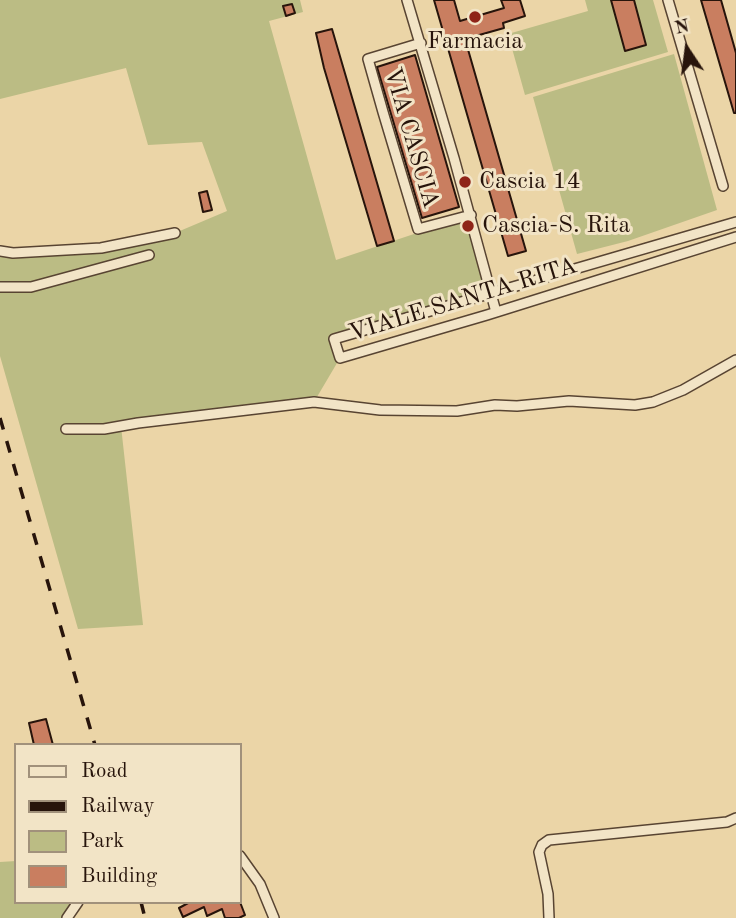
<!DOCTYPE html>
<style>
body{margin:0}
#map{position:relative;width:736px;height:918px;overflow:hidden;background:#ebd5a7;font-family:"Old Standard TT",serif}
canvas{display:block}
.legend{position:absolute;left:14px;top:743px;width:228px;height:161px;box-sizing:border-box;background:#f2e4c6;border:2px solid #a1917b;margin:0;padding:9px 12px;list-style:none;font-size:21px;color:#27140b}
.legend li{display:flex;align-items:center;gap:14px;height:35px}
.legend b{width:35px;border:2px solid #a1917b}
.north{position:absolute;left:652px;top:14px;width:70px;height:70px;-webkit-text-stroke:5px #f2e4c6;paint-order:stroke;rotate:347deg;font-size:19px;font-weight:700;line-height:28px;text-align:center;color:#27140b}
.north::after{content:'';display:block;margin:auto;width:24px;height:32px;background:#27140b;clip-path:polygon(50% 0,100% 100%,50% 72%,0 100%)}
</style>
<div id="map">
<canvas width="736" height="918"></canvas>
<ul class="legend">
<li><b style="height:9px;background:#f2e4c6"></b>Road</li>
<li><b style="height:9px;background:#27140b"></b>Railway</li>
<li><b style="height:19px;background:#bbbc84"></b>Park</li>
<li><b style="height:19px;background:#c97e60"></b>Building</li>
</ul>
<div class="north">N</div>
</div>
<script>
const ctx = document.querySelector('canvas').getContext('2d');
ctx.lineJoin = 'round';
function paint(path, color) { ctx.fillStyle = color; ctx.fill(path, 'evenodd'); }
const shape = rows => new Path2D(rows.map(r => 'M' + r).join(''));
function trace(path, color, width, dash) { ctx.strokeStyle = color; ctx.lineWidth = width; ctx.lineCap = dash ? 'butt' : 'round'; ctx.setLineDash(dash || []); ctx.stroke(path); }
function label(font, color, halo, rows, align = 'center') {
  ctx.font = font + ' "Old Standard TT",serif'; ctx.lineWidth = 6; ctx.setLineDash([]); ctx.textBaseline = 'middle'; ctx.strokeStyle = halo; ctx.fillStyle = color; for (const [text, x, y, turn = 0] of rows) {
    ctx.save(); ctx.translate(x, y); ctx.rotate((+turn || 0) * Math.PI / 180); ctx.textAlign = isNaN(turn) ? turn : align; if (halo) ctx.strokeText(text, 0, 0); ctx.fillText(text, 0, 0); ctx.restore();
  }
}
paint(shape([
 [0,0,300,0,303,12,269,21,336,260,471,215,491,295,334,339,340,358,314,402,121,426,143,625,78,629,0,356,0,251,101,248,175,233,227,211,202,142,148,145,126,68,0,99],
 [585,0,653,0,668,52,525,95,508,34,588,11],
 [674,54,717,210,628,241,577,254,533,97],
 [16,861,16,902,78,902,67,918,0,918,0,862]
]), '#bbbc84');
const building = shape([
 [434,0,454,0,460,21,504,8,501,0,520,0,525,16,503,23,504,28,465,39,526,251,508,256,434,0],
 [611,0,634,0,646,45,625,51,611,0],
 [701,0,721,0,736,53,736,113,734,113,701,0],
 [292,4,295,13,286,16,283,6,292,4],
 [332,29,394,241,377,246,324,68,316,33,332,29],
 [415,55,459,207,422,218,377,67,415,55],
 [207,191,212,210,203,212,199,193,207,191],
 [46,719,53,745,34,745,29,723,46,719],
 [190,902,240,902,245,915,239,918,225,918,222,909,207,916,204,907,183,917,179,908,190,902]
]);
paint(building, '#c97e60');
trace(building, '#27140b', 2);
const minor = shape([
 [407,0,454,158,496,312],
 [668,0,723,186],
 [421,43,368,59,383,112,418,229,471,215],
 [736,222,334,339,340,358,487,315,736,237],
 [0,251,13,253,101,248,175,233],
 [0,287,31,287,149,255],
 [66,429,104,429,138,423,314,402,380,410,457,411,495,405,517,406,569,401,635,405,653,402,683,390,736,360],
 [240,856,260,884,274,918],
 [67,918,78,902],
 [549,918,548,894,539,852,542,845,549,840,727,822,736,818]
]);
trace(minor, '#584432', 12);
trace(minor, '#f2e4c6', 9);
trace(shape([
 [0,418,95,745],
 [141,902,145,918]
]), '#27140b', 3.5, [12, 12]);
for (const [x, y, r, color] of [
 [475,17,7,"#8f2418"],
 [465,182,7,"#8f2418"],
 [468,226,7,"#8f2418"]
]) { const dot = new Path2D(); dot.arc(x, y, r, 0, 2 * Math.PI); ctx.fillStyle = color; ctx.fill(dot); trace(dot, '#f2e4c6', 2.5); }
label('24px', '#27140b', '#f2e4c6', [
 ["Farmacia",475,42,"center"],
 ["Cascia 14",479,182],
 ["Cascia-S. Rita",482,226]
], 'left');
label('24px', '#27140b', '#f2e4c6', [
 ["VIA CASCIA",411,138,74],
 ["VIALE SANTA RITA",463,300,-17]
]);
</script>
